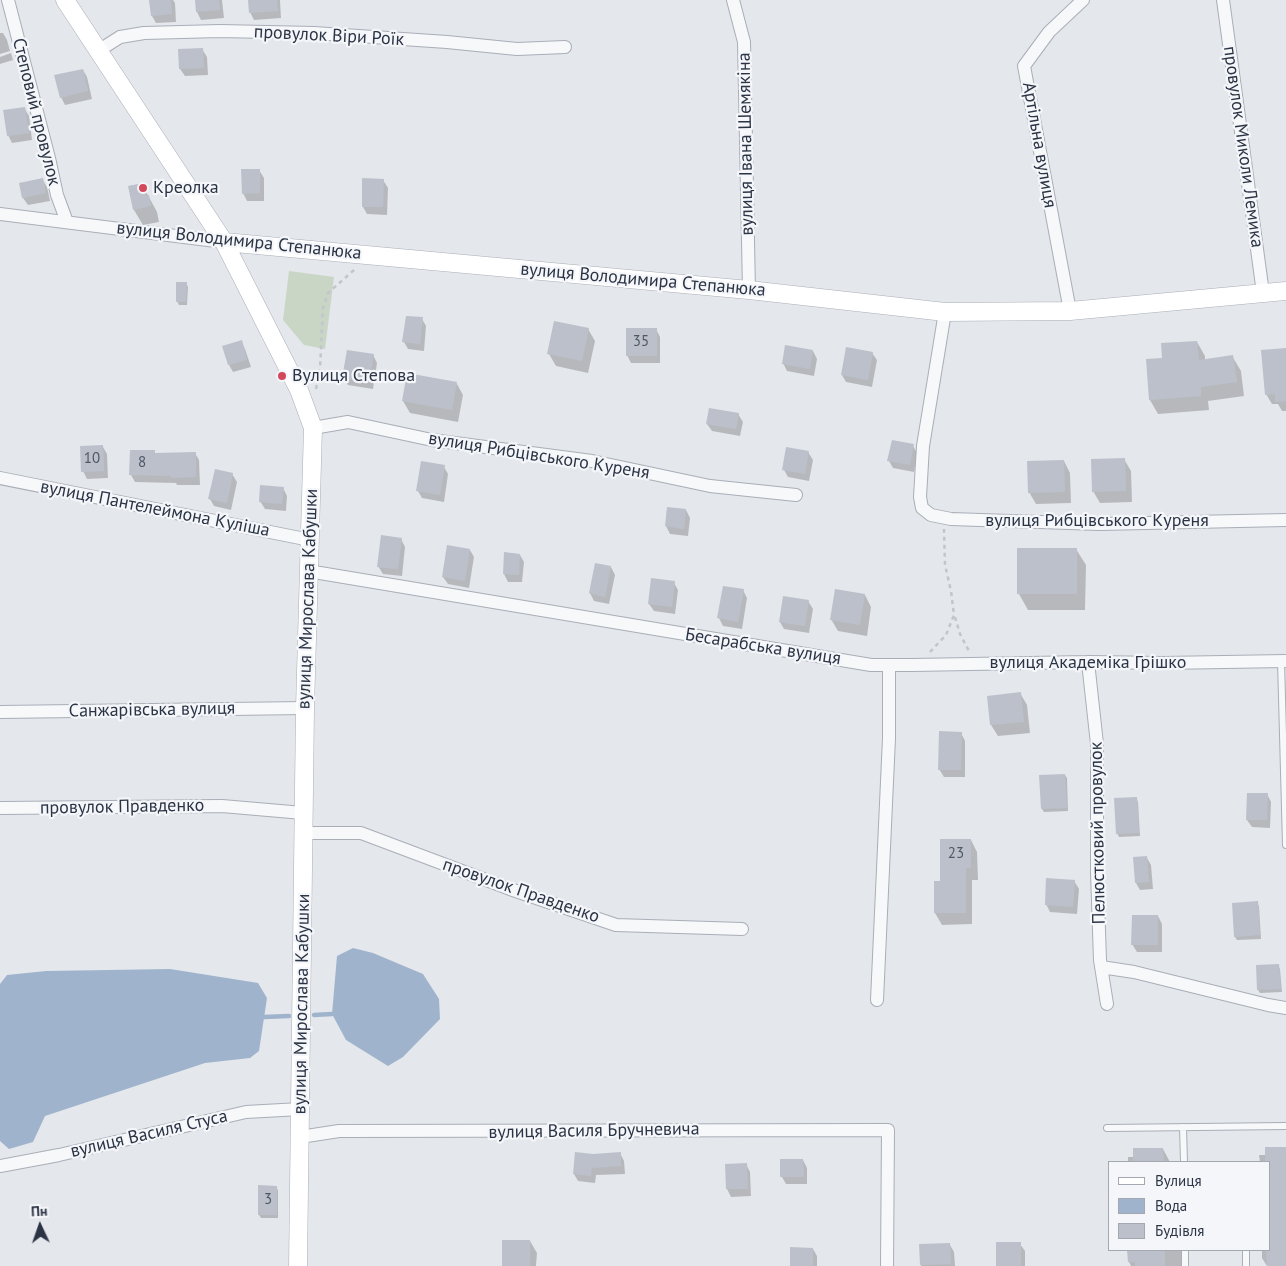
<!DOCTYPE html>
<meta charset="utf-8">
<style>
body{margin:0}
#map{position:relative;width:1286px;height:1266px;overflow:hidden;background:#e4e7ec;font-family:"PT Sans",sans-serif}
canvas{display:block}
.legend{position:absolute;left:1108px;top:1161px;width:162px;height:90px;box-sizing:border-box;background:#f4f6f9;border:1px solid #a4a8b1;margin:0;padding:6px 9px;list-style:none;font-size:15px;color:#2b3445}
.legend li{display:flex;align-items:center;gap:10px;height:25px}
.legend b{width:25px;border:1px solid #a4a8b1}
.north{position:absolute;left:15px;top:1201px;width:50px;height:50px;-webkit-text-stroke:4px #f4f6f9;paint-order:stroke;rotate:357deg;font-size:14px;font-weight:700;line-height:20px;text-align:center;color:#2b3445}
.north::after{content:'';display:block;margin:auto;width:18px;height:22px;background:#2b3445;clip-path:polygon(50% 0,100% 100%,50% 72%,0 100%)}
</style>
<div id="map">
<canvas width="1286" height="1266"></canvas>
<ul class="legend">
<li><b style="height:6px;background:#fff"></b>Вулиця</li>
<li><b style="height:14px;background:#9fb4cc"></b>Вода</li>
<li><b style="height:14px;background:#bbc0ca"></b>Будівля</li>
</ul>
<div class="north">Пн</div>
</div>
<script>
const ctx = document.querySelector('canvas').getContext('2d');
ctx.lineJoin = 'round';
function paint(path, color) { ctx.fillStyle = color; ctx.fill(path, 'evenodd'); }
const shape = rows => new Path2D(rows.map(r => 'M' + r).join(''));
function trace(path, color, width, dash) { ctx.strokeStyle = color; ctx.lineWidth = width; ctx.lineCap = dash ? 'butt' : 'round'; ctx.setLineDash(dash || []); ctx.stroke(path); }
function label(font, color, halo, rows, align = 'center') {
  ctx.font = font + ' "PT Sans",sans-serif'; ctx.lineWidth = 4.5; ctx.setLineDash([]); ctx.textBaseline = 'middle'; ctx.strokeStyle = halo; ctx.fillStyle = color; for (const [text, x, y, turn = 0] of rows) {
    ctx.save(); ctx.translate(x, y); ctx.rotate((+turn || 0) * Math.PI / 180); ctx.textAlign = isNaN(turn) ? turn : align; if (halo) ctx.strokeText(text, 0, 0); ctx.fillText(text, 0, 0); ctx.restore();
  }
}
paint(shape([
 [289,271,334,277,325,349,304,345,283,320]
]), '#c9d6c5');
paint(shape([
 [353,948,373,953,423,974,439,999,440,1019,403,1057,388,1066,346,1040,332,1014,337,956],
 [170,969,258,983,267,998,259,1051,250,1058,205,1063,45,1116,33,1142,9,1149,0,1141,0,984,7,975,46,971]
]), '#9fb4cc');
paint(shape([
 [151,0,173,0,175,3,176,22,156,23,152,16],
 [196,0,222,0,224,18,201,20,197,12],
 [249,0,280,0,281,18,254,20,250,12],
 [0,33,3,33,7,40,10,51,0,54],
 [202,49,207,57,208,75,185,76,180,69],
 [11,53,13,60,0,64,0,57],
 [83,70,87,77,92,99,65,105,61,97],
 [24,108,29,116,32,140,12,143,8,135],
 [259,170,264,178,264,201,247,201,243,193],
 [42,179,47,187,50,201,28,205,23,198,20,184],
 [383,180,388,188,387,215,367,214,363,207],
 [142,184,157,212,159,222,143,225,134,210],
 [186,283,188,287,187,305,179,305,177,301],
 [422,319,426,326,424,351,408,349,404,342],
 [588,329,595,341,588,373,556,366,549,354],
 [656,329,660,337,660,363,631,363,627,355],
 [241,341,245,349,251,367,233,372,229,365],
 [1197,342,1205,356,1205,360,1232,356,1241,371,1244,396,1208,401,1209,410,1158,414,1150,400,1163,359],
 [1286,349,1286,411,1282,411,1278,404,1272,404,1266,394],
 [813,351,817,359,814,376,787,371,783,363],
 [872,353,877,360,872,387,846,382,842,375],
 [373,355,377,363,373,389,348,385,344,378],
 [457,384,463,395,458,422,410,413,403,401],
 [738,414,743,422,740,436,712,431,707,424],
 [913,446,917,453,914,472,893,468,889,461],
 [103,447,107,454,108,478,87,479,83,471],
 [808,452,813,460,809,481,788,477,784,470],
 [195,453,199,460,200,485,177,485,176,483,135,482,131,475,155,454],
 [1124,459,1131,471,1132,502,1100,503,1093,491],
 [1064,461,1070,473,1071,503,1036,504,1029,492],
 [444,467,448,474,444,502,422,498,418,491],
 [232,474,237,482,231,510,214,506,210,499],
 [283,488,287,496,286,511,265,509,260,501],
 [686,510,690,518,688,536,670,534,666,526],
 [401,539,405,547,402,576,383,574,378,566],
 [1076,549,1086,565,1085,610,1028,610,1019,594],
 [470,550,474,557,469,588,448,584,443,577],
 [520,555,524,562,522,582,508,582,504,574],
 [611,567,615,575,609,604,594,601,590,593],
 [674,583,678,590,675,614,654,611,649,604],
 [743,590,747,598,742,629,723,626,719,618],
 [865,595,871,607,867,636,838,631,831,619],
 [808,601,813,609,809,633,784,629,780,622],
 [1020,693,1027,705,1030,733,998,736,991,725],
 [961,733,965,741,965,777,944,777,939,769],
 [1065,775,1067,778,1068,811,1044,812,1042,809],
 [1267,794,1271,802,1270,828,1252,827,1247,820],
 [1136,798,1138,802,1140,836,1119,837,1117,833],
 [971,840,977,852,978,880,972,880,972,924,942,925,935,913,942,882],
 [1147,858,1151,865,1153,889,1140,890,1136,883],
 [1074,881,1079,889,1077,914,1050,912,1046,904],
 [1257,903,1259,906,1261,939,1237,940,1235,937],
 [1158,916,1162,924,1162,952,1137,952,1132,944],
 [1278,966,1280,969,1282,992,1260,993,1258,990],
 [1286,1148,1286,1266,1267,1266,1262,1258,1262,1250,1270,1250,1270,1162,1260,1162,1259,1155,1266,1155],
 [1163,1149,1170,1162,1128,1162,1128,1157,1134,1157],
 [620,1153,624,1161,625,1174,596,1175,595,1183,578,1181,574,1174,593,1155],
 [803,1160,807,1168,807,1184,786,1184,782,1177],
 [746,1164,750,1172,751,1196,731,1197,727,1189],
 [276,1187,278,1190,278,1218,261,1218,259,1215],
 [530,1241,537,1253,536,1266,503,1266],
 [1020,1244,1025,1251,1025,1266,997,1266],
 [950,1245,954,1252,955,1266,921,1266,921,1265],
 [813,1249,817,1256,817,1266,791,1266],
 [1129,1250,1184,1250,1184,1266,1131,1266,1129,1262]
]), '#0003');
trace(shape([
 [314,1015,332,1014],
 [264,1017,289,1016]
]), '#9fb4cc', 4.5);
paint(shape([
 [149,0,171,0,172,14,151,16],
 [195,0,219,0,220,10,196,12],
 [248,0,277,0,278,11,249,13],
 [203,48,204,68,179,69,178,49],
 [83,69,88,91,60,98,54,75],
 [25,107,29,133,7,136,3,110],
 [241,169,260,169,260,193,242,194],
 [43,178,46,193,22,198,19,183],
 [362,178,384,179,383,207,362,207],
 [143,183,146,196,149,195,151,206,133,210,128,186],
 [176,282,187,282,186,302,176,302],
 [406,316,423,317,420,344,402,342],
 [554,321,589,328,582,361,547,354],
 [626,328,657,328,657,356,626,356],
 [242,340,247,360,228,365,222,346],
 [1197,341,1199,360,1233,355,1237,382,1201,387,1201,396,1149,400,1146,359,1162,358,1161,343],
 [785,345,813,350,810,369,782,364],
 [846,347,873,352,868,380,841,375],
 [1286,348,1286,401,1275,402,1275,394,1265,395,1261,350],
 [347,350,374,354,369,382,342,378],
 [407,373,457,382,452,410,402,401],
 [709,408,739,413,736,429,706,424],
 [892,440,914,444,910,465,887,461],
 [103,445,104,471,81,472,80,446],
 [786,447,809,451,805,474,782,470],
 [130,450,155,450,155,453,196,452,196,477,171,478,171,476,129,475],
 [1125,458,1126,491,1092,492,1091,459],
 [1064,460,1065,492,1028,493,1027,461],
 [421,461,445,465,440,495,416,491],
 [215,469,233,473,227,503,208,499],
 [260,485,284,487,282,504,259,502],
 [667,507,686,509,684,529,665,526],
 [381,535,402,538,398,569,377,567],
 [447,545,470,549,465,581,442,577],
 [1017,548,1077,548,1077,594,1017,594],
 [504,552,520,554,519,575,503,574],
 [595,563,611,566,605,597,589,593],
 [651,578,675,581,672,607,648,604],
 [723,586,744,589,738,622,717,618],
 [835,589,865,594,860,625,830,620],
 [783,596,809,600,805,626,779,622],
 [1021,692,1024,722,990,725,987,696],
 [939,731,962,732,961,770,938,770],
 [1065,774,1067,808,1041,809,1039,775],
 [1247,793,1268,793,1267,820,1246,820],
 [1137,797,1139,833,1116,834,1114,798],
 [940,839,971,839,971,868,966,868,966,913,934,913,934,881,940,881],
 [1147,856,1149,882,1135,883,1133,857],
 [1046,878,1075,880,1073,907,1045,905],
 [1258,901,1260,935,1234,937,1232,903],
 [1132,915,1158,915,1158,945,1131,945],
 [1279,964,1281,989,1257,990,1256,965],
 [1265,1147,1286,1147,1286,1266,1267,1266,1266,1250,1270,1250,1270,1162,1265,1162],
 [1133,1148,1163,1148,1164,1162,1133,1162],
 [575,1152,593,1154,621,1152,621,1166,592,1168,591,1176,573,1174],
 [780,1159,803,1159,804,1177,780,1177],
 [747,1163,748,1189,726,1189,725,1164],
 [258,1185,277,1186,277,1215,258,1215],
 [502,1240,530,1240,530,1266,502,1266],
 [996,1242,1021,1242,1021,1266,996,1266],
 [950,1243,951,1264,920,1265,919,1244],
 [790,1247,813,1248,813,1266,790,1266],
 [1127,1250,1165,1250,1165,1266,1135,1266,1135,1262,1128,1262]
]), '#bbc0ca');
const lane = shape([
 [1281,661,1286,845],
 [1183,1127,1184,1162],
 [1107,1128,1286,1126],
 [1185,1250,1185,1266],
 [1246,1250,1246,1266]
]);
const street = shape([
 [8,0,49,158,57,195,67,222],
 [733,0,744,42,749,290],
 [1223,0,1263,293],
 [98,51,120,37,144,33,220,31,314,33,447,42,517,49,565,47],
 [0,214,224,242],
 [1070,311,1024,66,1049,32,1083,0],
 [945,312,923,446,920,497,922,508,931,515,951,519,1099,524,1286,520],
 [313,428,348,422,432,440,592,461,710,486,796,495],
 [0,478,310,540],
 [308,571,871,665,912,665,1088,662,1163,663,1286,661],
 [1088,662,1097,744,1097,872,1100,960,1107,1004],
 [0,712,305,708],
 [0,808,222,806,303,813],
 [304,833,361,833,510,889,616,925,742,929],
 [1101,967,1134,972,1268,1005,1286,1008],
 [877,1000,889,738,889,666],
 [300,1137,339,1131,888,1130,887,1266],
 [0,1166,59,1155,246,1112,300,1109]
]);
const secondary = shape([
 [65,0,224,242,299,390,313,428,305,708,298,1266],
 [224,242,749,290,945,312,1070,311,1286,291]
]);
trace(lane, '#a9aeb7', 8);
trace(street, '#a9aeb7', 14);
trace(secondary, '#a9aeb7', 19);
trace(shape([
 [316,389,320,369,323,308,328,293,354,270],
 [955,617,960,634,969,651],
 [930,652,946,635,954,615,951,591,945,565,944,529]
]), '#c2c5cb', 2.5, [4, 4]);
trace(lane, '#f7f8fa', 6);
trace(street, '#f7f8fa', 12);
trace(secondary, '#fff', 18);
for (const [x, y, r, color] of [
 [143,188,5,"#d1495b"],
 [282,376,5,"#d1495b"]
]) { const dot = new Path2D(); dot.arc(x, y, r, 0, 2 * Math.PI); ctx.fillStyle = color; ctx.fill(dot); trace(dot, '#f4f6f9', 2); }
label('15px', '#4f5766', null, [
 ["35",641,342],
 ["10",92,459],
 ["8",142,463],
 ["23",956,854],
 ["3",268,1200]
]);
label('18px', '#2b3445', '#f4f6f9', [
 ["провулок Віри Роїк",329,36,3],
 ["Степовий провулок",36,112,76],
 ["вулиця Івана Шемякіна",746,144,-91],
 ["Артільна вулиця",1039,145,80],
 ["провулок Миколи Лемика",1243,147,82],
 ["вулиця Володимира Степанюка",239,241,6],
 ["вулиця Володимира Степанюка",643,280,5],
 ["вулиця Рибцівського Куреня",539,456,9],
 ["вулиця Пантелеймона Куліша",155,509,11],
 ["вулиця Рибцівського Куреня",1097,521],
 ["вулиця Мирослава Кабушки",308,599,-88],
 ["Бесарабська вулиця",763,647,9],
 ["вулиця Академіка Грішко",1088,663],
 ["Санжарівська вулиця",152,710,-1],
 ["провулок Правденко",122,807,-1],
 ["Пелюстковий провулок",1098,833,-91],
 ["провулок Правденко",521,891,19],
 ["вулиця Мирослава Кабушки",302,1004,-89],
 ["вулиця Василя Бручневича",594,1131,-1],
 ["вулиця Василя Стуса",149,1134,-13]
]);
label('18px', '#2b3445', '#f4f6f9', [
 ["Креолка",153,188],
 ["Вулиця Степова",292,376]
], 'left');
</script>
